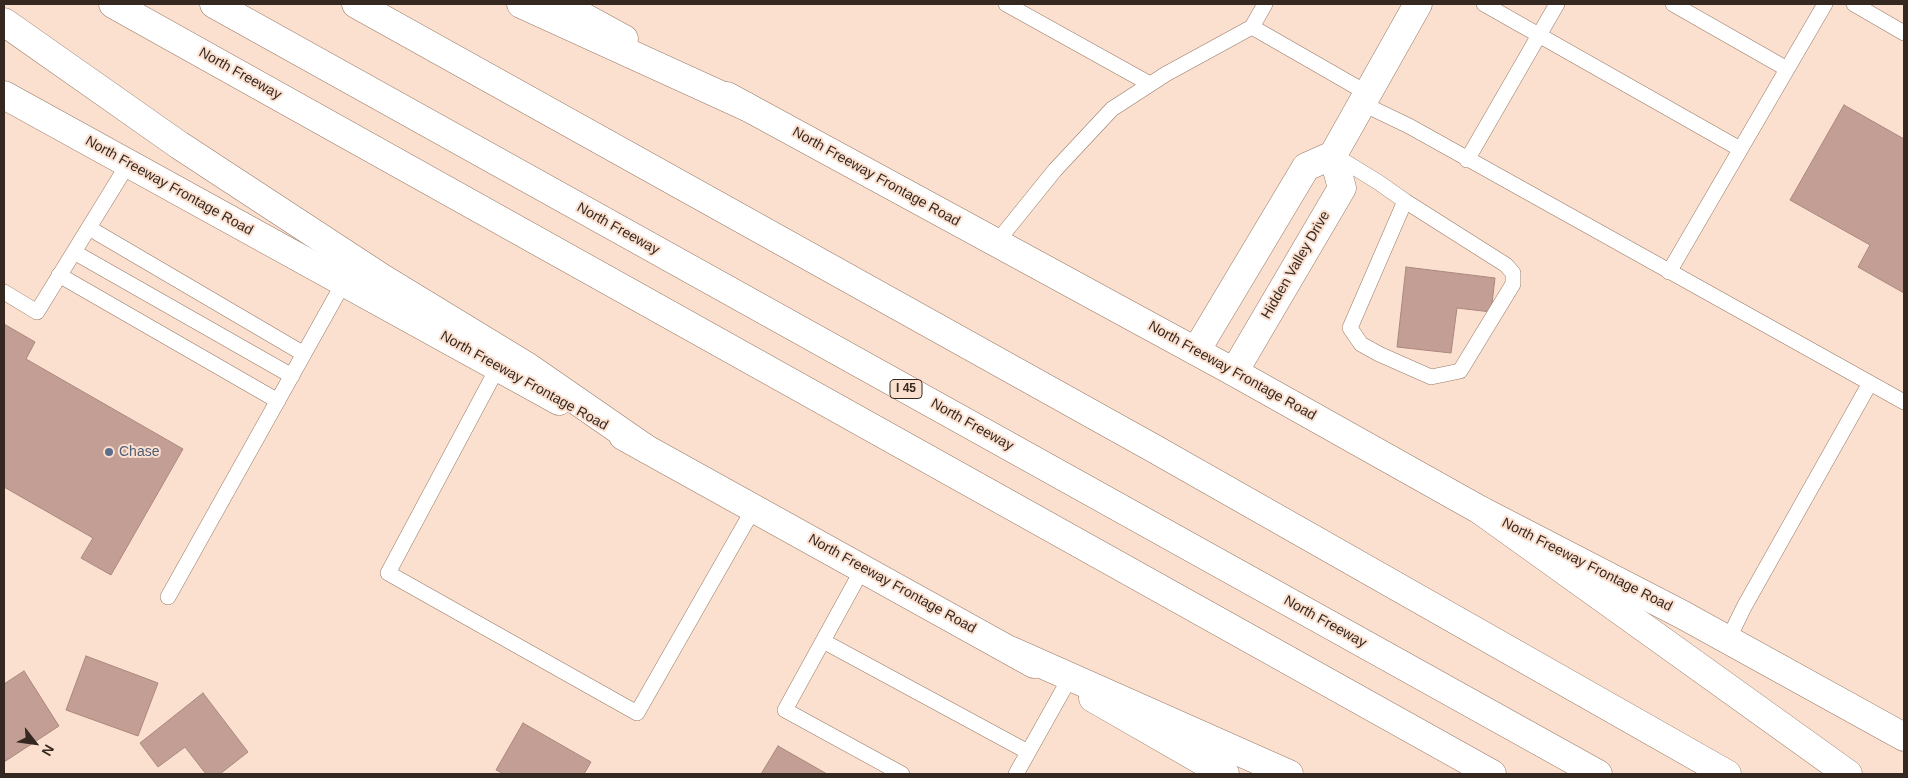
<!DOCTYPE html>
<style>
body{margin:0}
#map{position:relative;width:1908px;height:778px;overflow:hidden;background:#fbe0cf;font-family:Arial,sans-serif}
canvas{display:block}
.frame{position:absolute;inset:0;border:5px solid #352821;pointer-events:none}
.north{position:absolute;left:10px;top:718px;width:50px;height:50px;-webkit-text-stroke:4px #fbe0cf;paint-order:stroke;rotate:120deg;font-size:14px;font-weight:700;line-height:20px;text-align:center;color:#352821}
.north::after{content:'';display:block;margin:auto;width:18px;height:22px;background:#352821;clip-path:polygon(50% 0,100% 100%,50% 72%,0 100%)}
</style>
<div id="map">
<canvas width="1908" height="778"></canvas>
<div class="frame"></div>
<div class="north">N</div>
</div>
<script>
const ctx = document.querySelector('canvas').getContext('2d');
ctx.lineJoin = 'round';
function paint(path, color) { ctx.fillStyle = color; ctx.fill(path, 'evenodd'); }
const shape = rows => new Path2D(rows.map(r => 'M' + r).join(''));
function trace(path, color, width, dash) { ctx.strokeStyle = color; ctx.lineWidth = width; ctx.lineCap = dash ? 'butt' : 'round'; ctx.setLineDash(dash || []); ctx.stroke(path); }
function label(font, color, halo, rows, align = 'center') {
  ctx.font = font + ' Arial,sans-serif'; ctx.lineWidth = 4; ctx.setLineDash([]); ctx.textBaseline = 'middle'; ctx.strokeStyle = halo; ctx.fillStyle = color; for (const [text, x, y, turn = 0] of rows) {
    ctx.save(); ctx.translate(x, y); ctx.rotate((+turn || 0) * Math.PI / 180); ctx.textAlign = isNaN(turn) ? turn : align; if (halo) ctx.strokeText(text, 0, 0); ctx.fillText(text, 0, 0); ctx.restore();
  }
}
const building = shape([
 [1844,105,1904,139,1904,293,1858,267,1870,245,1790,200,1844,105],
 [1406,267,1495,278,1491,312,1457,308,1451,353,1397,347,1406,267],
 [4,324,35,342,26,359,183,449,111,575,81,558,93,538,4,487,4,324],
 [86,656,158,683,138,736,66,710,86,656],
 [24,671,59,726,4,762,4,684,24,671],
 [203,693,248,752,220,774,206,774,185,747,158,767,140,743,203,693],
 [523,723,591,762,584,774,504,774,496,770,523,723],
 [778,746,827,774,761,774,778,746]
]);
paint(building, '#c39e94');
trace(building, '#ab877d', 1);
const service = shape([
 [1006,4,1150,84],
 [1484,4,1740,149],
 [1673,4,1787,69],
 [1854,4,1904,33],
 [1252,27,1367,93],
 [1361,103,1409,126,1870,383],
 [1334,155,1378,182,1405,201,1506,265,1513,273,1513,284,1460,371,1431,377,1379,354,1361,344,1350,328,1405,201],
 [1467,160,1557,4],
 [89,228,304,354],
 [996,243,1055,170,1112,109,1166,74,1252,27,1265,4],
 [74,252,292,376],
 [1669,272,1825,4],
 [59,275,278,401],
 [4,292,37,312,128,164],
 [498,367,388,573,637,713,754,508],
 [863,568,785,710,902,774],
 [168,597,344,282],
 [1728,640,1744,607,1870,383,1904,402],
 [823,641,1028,752],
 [1016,774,1067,683]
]);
const minor = shape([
 [1196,351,1306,167,1333,155,1418,4],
 [1234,372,1342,188,1333,155]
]);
const secondary = shape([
 [560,4,624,39],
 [4,95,559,401],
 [727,96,1234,372,1480,510,1683,615,1904,737],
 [623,436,1034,664],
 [1093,698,1225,774]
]);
const motorway = shape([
 [113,4,1492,774],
 [214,4,1598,774],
 [356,4,1153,448,1727,774],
 [521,4,747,107],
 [4,22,179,145,382,278,528,367,645,448],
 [1480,510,1848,774],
 [1012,651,1289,774]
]);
trace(service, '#977966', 16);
trace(minor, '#977966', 29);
trace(secondary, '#977966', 29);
trace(motorway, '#977966', 29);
trace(service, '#fff', 15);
trace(minor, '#fff', 28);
trace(secondary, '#fff', 28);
trace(motorway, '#fff', 28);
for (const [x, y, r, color] of [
 [109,452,5,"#5c6f8a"]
]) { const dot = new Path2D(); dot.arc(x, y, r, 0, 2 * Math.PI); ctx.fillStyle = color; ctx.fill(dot); trace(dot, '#fbe0cf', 2); }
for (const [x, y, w] of [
 [906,389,32]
]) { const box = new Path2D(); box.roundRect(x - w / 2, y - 9.5, w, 19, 4); ctx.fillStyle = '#fbe0cf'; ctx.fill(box); trace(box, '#352821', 1); }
label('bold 12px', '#352821', null, [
 ["I 45",906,389]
]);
label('14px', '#352821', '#fbe0cf', [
 ["North Freeway",240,74,29],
 ["North Freeway Frontage Road",876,177,29],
 ["North Freeway Frontage Road",169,186,29],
 ["North Freeway",618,229,29],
 ["Hidden Valley Drive",1296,265,-60],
 ["North Freeway Frontage Road",1232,371,29],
 ["North Freeway Frontage Road",524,381,29],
 ["North Freeway",972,425,29],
 ["North Freeway Frontage Road",1587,565,27],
 ["North Freeway Frontage Road",892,584,29],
 ["North Freeway",1325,622,29]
]);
label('14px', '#4e5e75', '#fbe0cf', [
 ["Chase",119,452]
], 'left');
</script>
